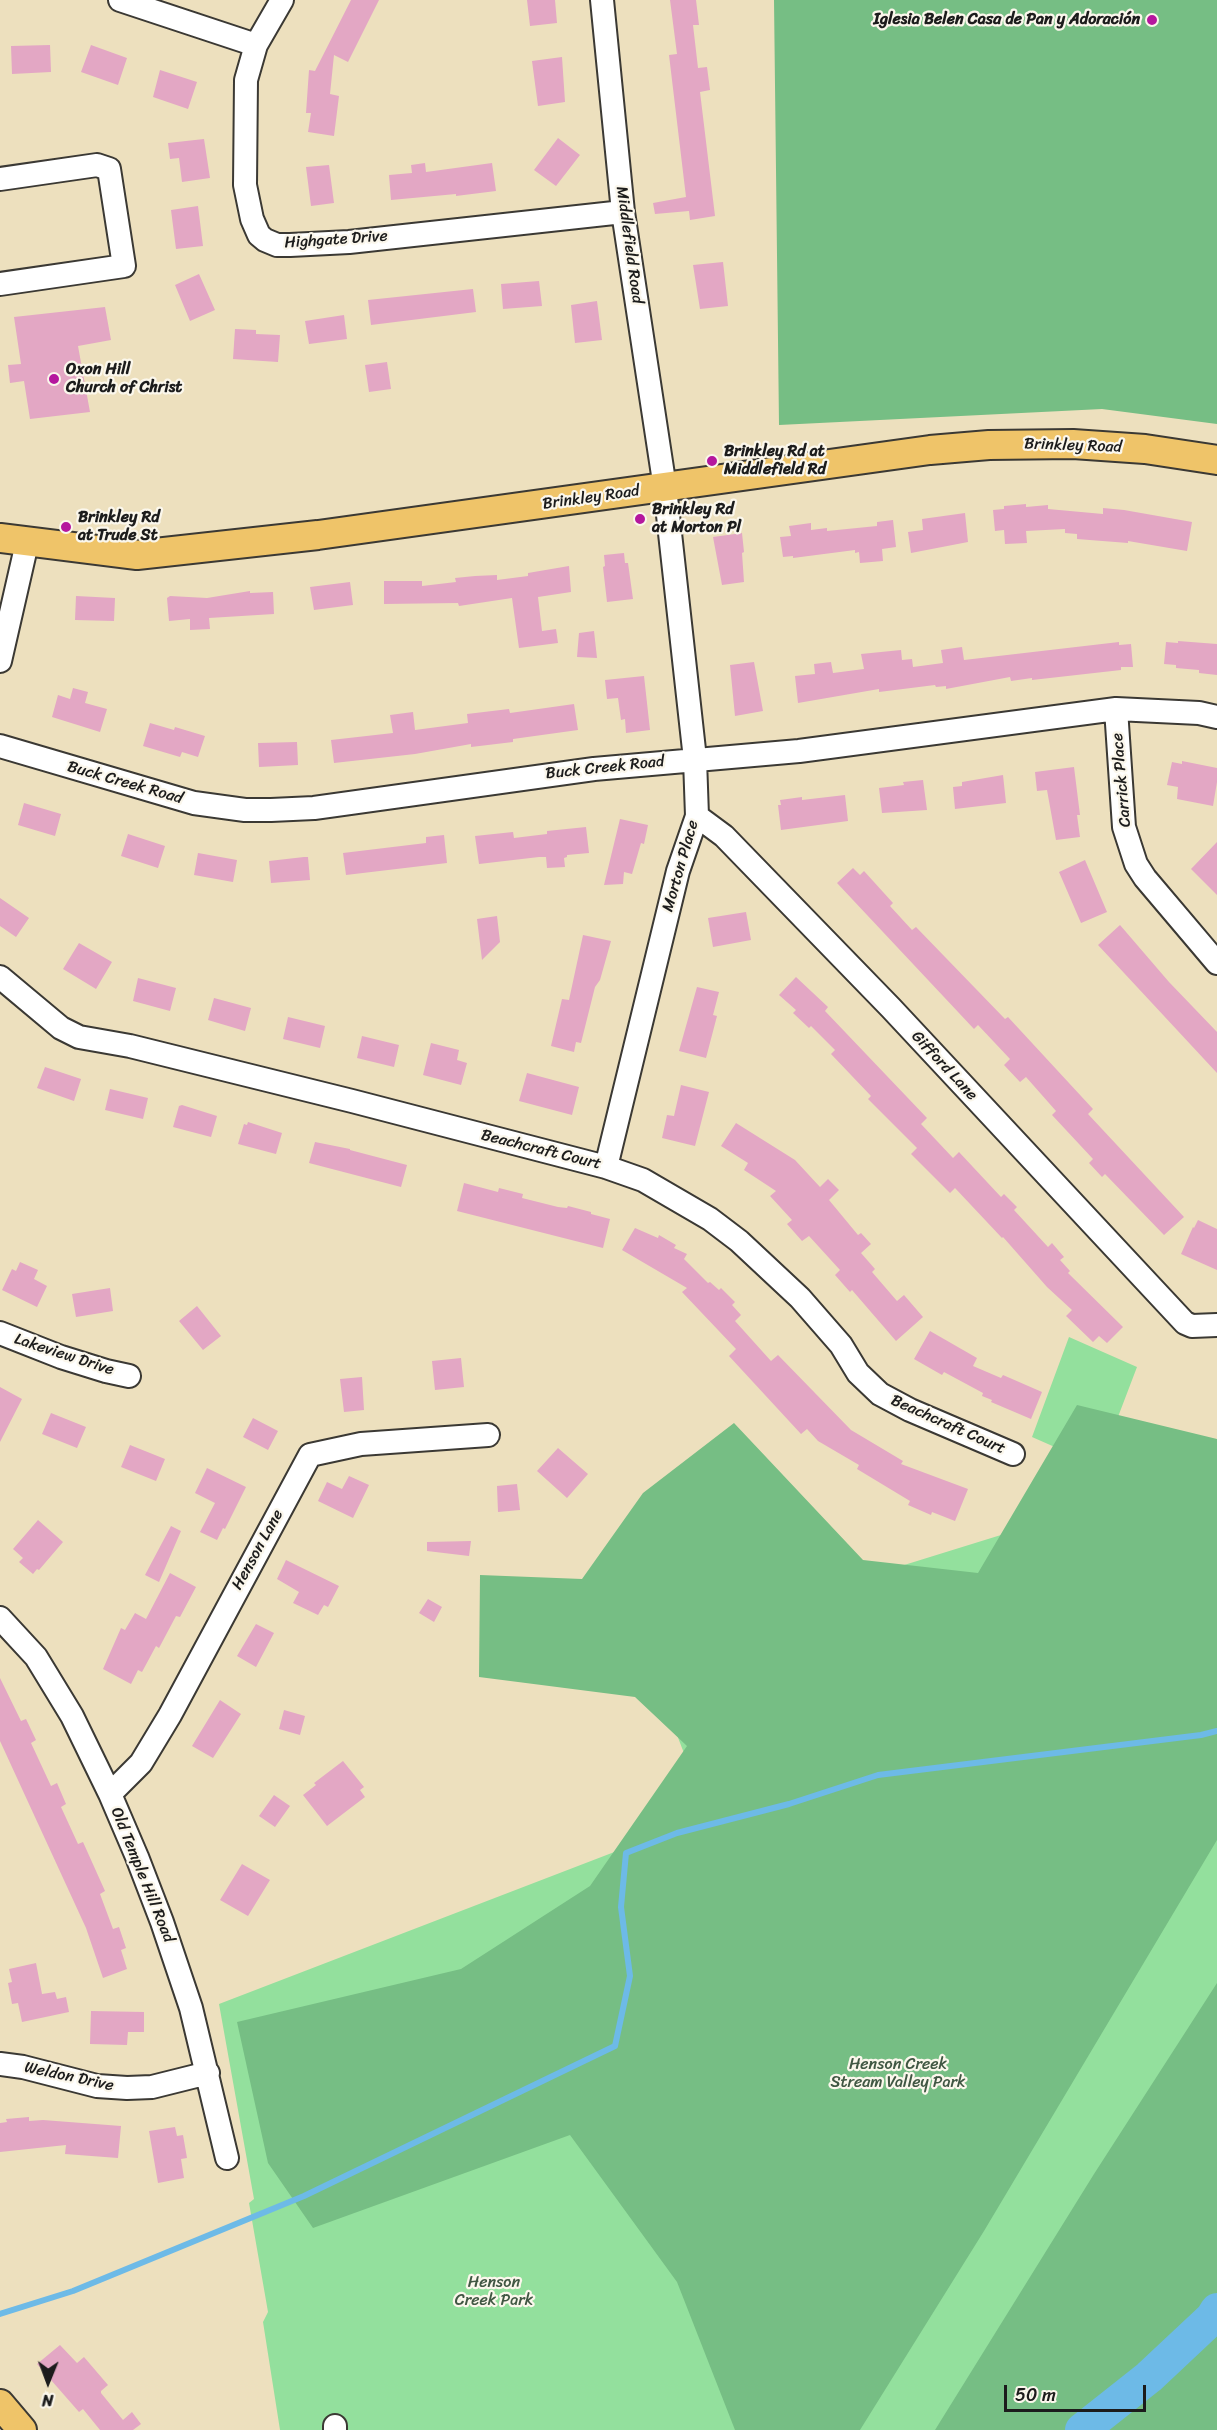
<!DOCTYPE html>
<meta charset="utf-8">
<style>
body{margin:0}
#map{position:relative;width:1217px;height:2430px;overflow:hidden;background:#ede0be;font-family:Sriracha,sans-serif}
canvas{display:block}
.north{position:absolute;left:18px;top:2352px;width:60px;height:60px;-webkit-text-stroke:4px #fbf7ec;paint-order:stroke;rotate:181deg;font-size:16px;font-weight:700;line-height:24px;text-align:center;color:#1c1c1c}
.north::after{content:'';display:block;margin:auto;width:21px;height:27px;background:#1c1c1c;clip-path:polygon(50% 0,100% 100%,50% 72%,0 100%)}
.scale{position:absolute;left:1004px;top:2385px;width:142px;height:27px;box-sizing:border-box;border:3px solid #1c1c1c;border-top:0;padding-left:8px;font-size:18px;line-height:21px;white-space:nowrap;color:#1c1c1c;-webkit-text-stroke:4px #fbf7ec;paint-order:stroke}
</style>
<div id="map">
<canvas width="1217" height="2430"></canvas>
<div class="north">N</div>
<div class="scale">50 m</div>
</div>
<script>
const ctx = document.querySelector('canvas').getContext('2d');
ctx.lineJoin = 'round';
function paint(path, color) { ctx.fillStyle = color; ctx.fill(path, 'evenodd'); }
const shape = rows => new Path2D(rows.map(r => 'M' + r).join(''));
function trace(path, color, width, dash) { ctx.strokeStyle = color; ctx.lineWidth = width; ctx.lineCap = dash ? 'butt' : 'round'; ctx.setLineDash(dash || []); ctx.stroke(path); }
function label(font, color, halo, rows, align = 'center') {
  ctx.font = font + ' Sriracha,sans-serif'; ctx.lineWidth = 4.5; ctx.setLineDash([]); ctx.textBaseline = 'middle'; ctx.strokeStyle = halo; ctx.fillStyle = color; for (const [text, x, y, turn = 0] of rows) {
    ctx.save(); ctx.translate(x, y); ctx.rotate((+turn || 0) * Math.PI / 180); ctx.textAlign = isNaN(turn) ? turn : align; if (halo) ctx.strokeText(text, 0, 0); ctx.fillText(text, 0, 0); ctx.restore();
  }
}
paint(shape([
 [1069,1337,1137,1367,1105,1451,1082,1459,1032,1437],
 [1217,1468,1217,2430,280,2430,263,2322,268,2312,249,2203,254,2199,219,2004,708,1816,643,1646]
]), '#93e09d');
paint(shape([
 [774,0,1217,0,1217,424,1102,409,779,425],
 [1077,1405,1217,1439,1217,1840,984,2231,860,2430,735,2430,677,2282,570,2135,313,2228,268,2163,237,2022,461,1969,590,1886,687,1746,635,1697,479,1677,480,1575,582,1579,643,1493,734,1423,863,1560,978,1573],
 [1217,1983,1217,2430,935,2430,1094,2174]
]), '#76be84');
trace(shape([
 [0,2314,73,2291,304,2196,615,2046,630,1976,621,1907,626,1853,677,1833,789,1804,878,1775,1201,1735,1217,1731]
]), '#6dbae7', 6);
trace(shape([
 [1082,2430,1149,2377,1212,2318,1217,2310]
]), '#6dbae7', 34);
paint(shape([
 [351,0,379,0,348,62,334,55,330,94,339,96,334,136,308,132,311,113,306,113,309,70,315,71],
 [527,0,555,0,557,23,530,26],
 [670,0,696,0,699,25,693,25,698,68,707,67,710,90,700,92,715,216,690,220,689,211,655,214,653,203,686,197,669,55,677,54],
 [50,45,51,72,12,74,11,46],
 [91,45,127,58,118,85,81,72],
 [562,57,565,102,538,106,532,61],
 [160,70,197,82,188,109,153,97],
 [558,138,580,155,556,186,534,170],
 [204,139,210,178,182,182,179,158,170,159,168,143],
 [425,163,426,172,492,163,496,191,456,196,456,194,391,200,389,175,412,173,411,165],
 [329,165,334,203,311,206,306,167],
 [198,206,203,246,176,249,171,210],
 [723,262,728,306,700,309,693,265],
 [199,274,215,310,190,321,175,285],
 [539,281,542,306,503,309,501,284],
 [473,289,476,312,371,325,368,300],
 [597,301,602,340,575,343,571,305],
 [105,307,111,340,78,346,90,412,30,419,24,381,10,383,8,365,21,364,14,317],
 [344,315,347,339,309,344,305,321],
 [235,329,256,330,256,334,280,335,278,362,233,359],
 [387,362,391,389,369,392,365,365],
 [1026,504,1026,507,1048,505,1048,509,1103,514,1103,508,1124,510,1192,522,1187,551,1128,541,1128,543,1077,539,1077,534,1065,533,1065,529,1026,531,1027,543,1005,544,1004,530,995,531,993,510,1004,509,1004,506],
 [965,513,968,542,911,553,908,532,923,530,922,519],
 [893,520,896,547,882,549,883,561,860,563,859,552,855,553,855,550,793,558,793,556,783,557,780,537,791,536,789,526,811,523,811,530,827,528,827,531,877,526,877,522],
 [742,533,744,552,742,553,744,582,722,585,713,537],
 [624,553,625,563,628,563,633,599,607,602,603,567,605,566,604,555],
 [569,566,571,592,538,597,542,631,556,629,558,643,519,648,512,598,459,606,458,603,384,604,384,581,422,581,422,586,456,582,455,578,475,576,497,575,497,580,528,576,528,573],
 [350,582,353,605,314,610,310,587],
 [250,591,250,593,273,592,274,614,209,618,210,629,190,630,190,619,169,621,167,598,170,596,207,598],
 [76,596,115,598,114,621,75,620],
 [594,631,597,658,577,657,579,633],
 [1178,641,1217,644,1217,675,1199,673,1199,670,1176,668,1176,665,1164,664,1166,642,1178,643],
 [1119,642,1119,645,1131,644,1133,667,1121,667,1121,670,1032,680,1032,678,1011,681,1010,677,946,689,946,686,936,687,935,685,879,692,879,689,798,703,795,676,815,674,814,664,831,662,833,673,864,669,861,654,901,650,902,660,912,659,913,667,943,663,941,650,962,647,964,660],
 [754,662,763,711,735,716,730,665],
 [644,676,650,730,626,733,625,719,621,720,618,698,607,699,605,680],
 [73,688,88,692,85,703,107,709,100,732,52,717,58,695,70,699],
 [574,704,578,730,513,739,513,742,471,747,471,744,415,754,334,763,331,740,393,733,390,715,413,712,415,730,468,723,467,714,509,709,510,713],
 [150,723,174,730,175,727,205,736,198,757,182,752,180,757,143,746],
 [297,742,298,765,259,767,258,743],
 [1182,761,1217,768,1217,782,1213,806,1177,799,1178,787,1167,785,1172,762,1182,764],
 [1074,767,1080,815,1077,815,1080,837,1056,840,1047,790,1037,791,1035,772],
 [1003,775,1006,803,955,809,953,787,962,786,962,782],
 [923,780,927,810,882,813,879,788,904,785,903,782],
 [845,795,848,821,781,830,778,805,781,805,780,800,802,797,802,800],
 [24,803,61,814,55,836,18,825],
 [620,819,648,825,644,844,641,843,632,874,624,872,623,884,604,885],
 [586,827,589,853,567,855,567,857,564,858,565,867,547,868,546,857,539,857,479,864,475,836,513,832,514,838,547,834,547,831],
 [128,834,165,846,158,868,121,856],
 [444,835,447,863,346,875,343,853,426,843,426,837],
 [1217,842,1217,895,1191,869],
 [198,853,237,860,233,882,194,875],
 [304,857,308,857,310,880,271,883,269,861],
 [1085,860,1107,912,1081,923,1059,872],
 [853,868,860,875,864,871,893,903,890,906,912,930,916,927,1005,1019,1008,1017,1093,1109,1088,1114,1184,1217,1164,1235,1105,1174,1102,1177,1089,1163,1093,1159,1052,1115,1056,1111,1026,1077,1020,1082,1004,1065,1010,1059,978,1025,974,1029,837,883],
 [0,898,29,918,16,937,0,926],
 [746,912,751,940,713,947,708,918],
 [497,916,500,942,482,960,477,919],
 [1120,925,1169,982,1217,1032,1217,1073,1098,945],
 [583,935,611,941,600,980,595,987,581,1043,576,1042,574,1052,551,1046,562,999,569,1000],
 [79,943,112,962,96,989,63,969],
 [796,977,828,1007,825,1011,927,1118,921,1124,953,1158,959,1152,1001,1197,1004,1194,1017,1207,1014,1210,1048,1247,1052,1243,1064,1257,1060,1260,1070,1271,1068,1273,1123,1327,1107,1343,1099,1336,1093,1342,1066,1316,1072,1310,1047,1287,1003,1237,1002,1238,955,1188,950,1193,911,1154,917,1148,868,1099,871,1096,831,1054,835,1050,811,1026,809,1028,793,1013,796,1010,779,995],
 [138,978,176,988,170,1011,133,1001],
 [697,987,719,992,713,1015,717,1016,706,1058,679,1051],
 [214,998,251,1008,245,1031,208,1020],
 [288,1017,325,1026,320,1048,283,1039],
 [362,1036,399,1045,394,1067,357,1058],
 [431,1043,459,1050,457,1060,467,1063,461,1085,423,1075],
 [45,1067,81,1079,74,1101,37,1088],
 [527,1073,579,1087,572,1115,519,1101],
 [681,1085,709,1092,695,1146,662,1138,667,1115,674,1116],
 [110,1089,148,1098,143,1119,105,1110],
 [182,1105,217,1116,211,1137,173,1127,179,1106],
 [248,1122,282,1133,276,1154,238,1144,244,1124,247,1125],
 [736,1123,795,1160,820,1187,828,1179,839,1190,829,1200,858,1235,861,1233,871,1244,861,1253,875,1269,872,1272,897,1301,904,1295,923,1317,896,1341,852,1290,850,1292,835,1275,840,1270,809,1236,802,1241,787,1224,792,1220,770,1196,776,1191,744,1170,748,1163,721,1146],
 [315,1142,350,1149,350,1150,407,1165,401,1187,309,1163],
 [464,1183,498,1192,499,1188,523,1194,522,1198,558,1207,567,1208,568,1206,591,1212,591,1214,610,1219,603,1248,457,1211],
 [1198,1220,1217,1229,1217,1270,1181,1254,1193,1227,1194,1228],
 [635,1228,658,1238,659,1235,676,1245,674,1248,687,1254,684,1259,708,1283,710,1282,719,1290,721,1288,735,1302,732,1305,741,1315,735,1321,771,1361,778,1355,851,1430,903,1461,901,1464,968,1489,955,1521,932,1512,931,1515,908,1505,910,1501,857,1469,859,1465,818,1441,807,1429,801,1434,729,1356,736,1349,682,1292,687,1288,622,1250],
 [20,1262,38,1270,34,1279,47,1286,37,1307,2,1290,12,1269,16,1271],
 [110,1288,113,1311,76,1317,72,1294],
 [197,1306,221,1336,203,1350,179,1321],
 [930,1331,977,1358,973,1366,1001,1378,1003,1375,1042,1392,1031,1419,991,1402,992,1400,982,1396,983,1393,944,1372,942,1375,914,1359],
 [461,1358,464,1387,435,1390,432,1361],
 [362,1377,364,1410,344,1412,340,1379],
 [0,1387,22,1399,0,1442],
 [51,1413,86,1427,77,1448,42,1434],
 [253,1418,278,1431,268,1450,243,1437],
 [130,1445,165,1459,156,1481,121,1467],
 [558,1448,588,1474,567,1498,537,1471],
 [207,1468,246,1487,225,1529,223,1528,217,1540,200,1532,215,1503,195,1493],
 [349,1476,369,1485,353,1518,318,1501,327,1482,342,1489],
 [517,1484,520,1510,498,1512,497,1486],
 [38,1520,63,1542,39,1570,37,1569,33,1574,19,1562,23,1558,13,1549],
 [171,1526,181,1531,159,1582,145,1575],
 [471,1541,469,1556,427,1551,427,1542],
 [286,1560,339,1586,328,1607,324,1605,318,1615,293,1603,299,1592,277,1579],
 [170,1573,196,1587,180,1617,176,1616,159,1648,156,1646,142,1672,138,1670,131,1684,103,1669,121,1628,125,1630,135,1613,146,1619],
 [428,1599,442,1607,434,1622,419,1613],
 [256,1624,274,1633,256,1667,237,1656],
 [0,1678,21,1721,26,1719,36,1740,31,1743,51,1786,57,1783,66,1804,61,1807,78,1844,83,1842,105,1891,100,1894,113,1929,119,1927,126,1948,121,1950,127,1969,103,1978,86,1928,0,1741],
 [220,1700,241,1714,213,1758,192,1746],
 [284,1710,305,1716,300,1735,279,1729],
 [343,1761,364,1787,360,1790,365,1797,327,1826,303,1795,316,1785,314,1783],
 [274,1795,290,1806,275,1827,259,1816],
 [242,1864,270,1880,248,1916,220,1900],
 [36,1963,42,1994,55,1992,57,1999,66,1997,69,2012,22,2022,18,2003,12,2004,8,1983,12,1982,9,1969],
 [91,2011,144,2012,144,2032,128,2032,127,2045,90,2044],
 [29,2117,29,2121,43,2120,121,2126,118,2158,65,2154,66,2145,0,2152,0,2123,7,2122,6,2119],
 [175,2127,177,2136,183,2135,187,2158,181,2159,184,2178,158,2183,149,2131],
 [60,2345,77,2363,84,2357,108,2385,101,2391,101,2393,123,2420,132,2412,141,2424,133,2430,100,2430,83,2409,79,2412,37,2364]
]), '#e3a7c4');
const minor = shape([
 [120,0,256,45],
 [282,0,256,45,246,80,245,185,252,219,259,235,265,240,277,245,290,245,349,242,623,212],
 [602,0,623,212,665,488,695,759,697,816,678,871,606,1167],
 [0,179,97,165,109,169,124,266,0,284],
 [0,661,27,543],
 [1116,709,1124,827,1136,864,1145,878,1217,963],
 [0,746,194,803,245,810,271,810,314,808,594,769,799,751,1116,709,1199,713,1217,717],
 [697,816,724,836,891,1008,1185,1323,1192,1326,1217,1325],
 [0,977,61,1028,79,1037,130,1046,352,1101,606,1167,643,1180,710,1219,739,1241,800,1298,841,1345,858,1373,880,1394,910,1410,1013,1454],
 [0,1333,61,1357,106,1371,129,1376],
 [0,1618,36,1657,72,1716,110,1794,137,1857,162,1922,191,2008,227,2158],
 [110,1794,141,1763,170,1715,310,1455,361,1444,488,1435],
 [0,2064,23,2067,97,2086,127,2088,152,2087,208,2073],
 [335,2426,335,2430]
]);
const major = shape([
 [0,538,137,555,318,535,930,450,989,445,1073,444,1145,449,1217,460],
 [0,2404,22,2430]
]);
trace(minor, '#3b3934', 26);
trace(major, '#3b3934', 32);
trace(minor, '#fff', 22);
trace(major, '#efc469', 28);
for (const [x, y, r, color] of [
 [1152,20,6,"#b5179e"],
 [54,379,6,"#b5179e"],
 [712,461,6,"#b5179e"],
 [640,519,6,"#b5179e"],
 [66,527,6,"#b5179e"]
]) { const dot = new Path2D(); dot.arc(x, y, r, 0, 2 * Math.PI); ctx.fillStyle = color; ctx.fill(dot); trace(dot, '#fbf7ec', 2); }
label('bold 16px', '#1c1c1c', '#fbf7ec', [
 ["Iglesia Belen Casa de Pan y Adoración",1140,20,"right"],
 ["Oxon Hill",66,370],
 ["Church of Christ",66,388],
 ["Brinkley Rd at",724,452],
 ["Middlefield Rd",724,470],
 ["Brinkley Rd",652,510],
 ["at Morton Pl",652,528],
 ["Brinkley Rd",78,518],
 ["at Trude St",78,536]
], 'left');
label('16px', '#1c1c1c', '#fbf7ec', [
 ["Highgate Drive",336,240,-4],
 ["Middlefield Road",629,245,82],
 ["Brinkley Road",1073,446,2],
 ["Brinkley Road",591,498,-8],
 ["Buck Creek Road",605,768,-6],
 ["Carrick Place",1122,780,-95],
 ["Buck Creek Road",125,783,16],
 ["Morton Place",681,866,-74],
 ["Gifford Lane",944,1066,47],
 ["Beachcraft Court",541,1150,14],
 ["Lakeview Drive",64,1355,18],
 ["Beachcraft Court",948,1425,24],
 ["Henson Lane",258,1550,-61],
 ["Old Temple Hill Road",142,1875,68],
 ["Weldon Drive",69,2077,12]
]);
label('16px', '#405743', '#fbf7ec', [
 ["Henson Creek",898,2065],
 ["Stream Valley Park",898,2083],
 ["Henson",494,2283],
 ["Creek Park",494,2301]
]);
</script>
